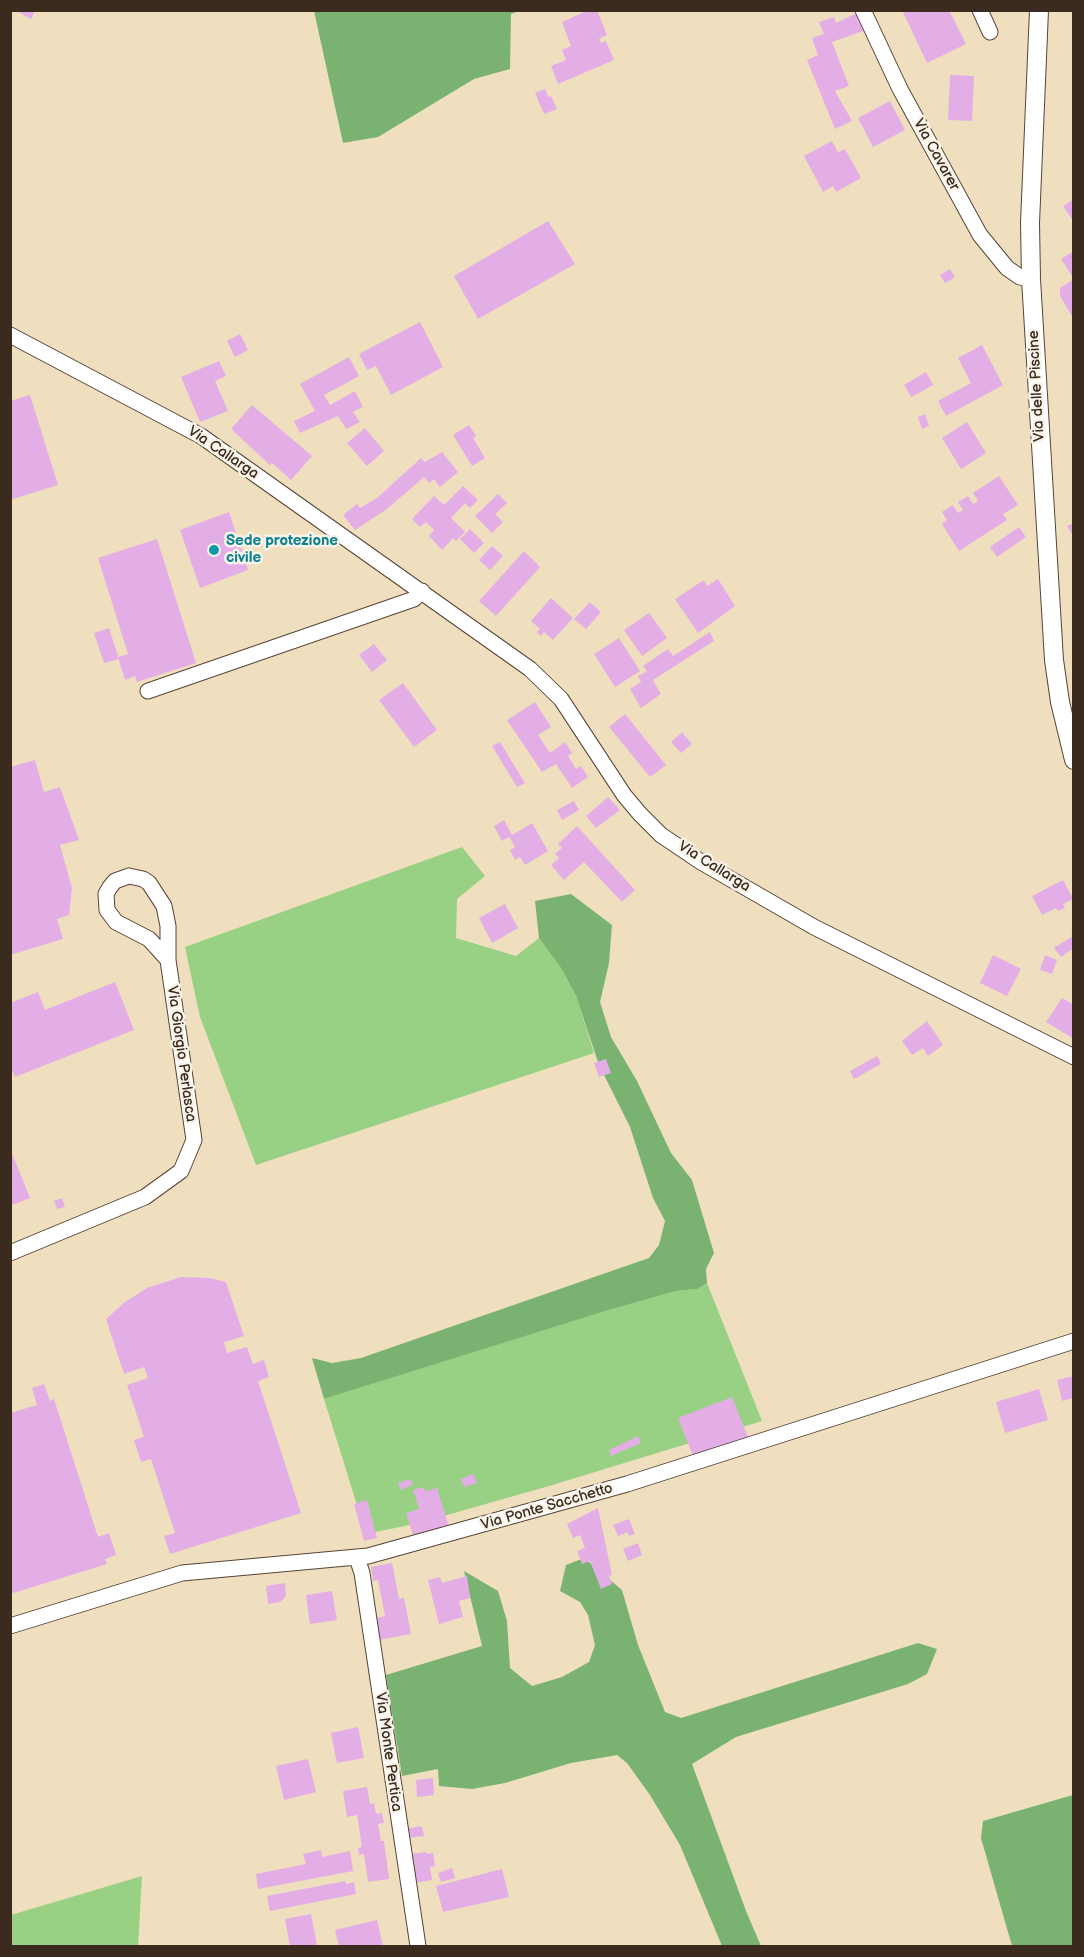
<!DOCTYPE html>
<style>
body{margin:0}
#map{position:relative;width:1084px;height:1957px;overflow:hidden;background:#efdfbf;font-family:"Balsamiq Sans",sans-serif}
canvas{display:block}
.frame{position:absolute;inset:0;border:12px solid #3b2a1e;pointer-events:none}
</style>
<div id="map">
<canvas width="1084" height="1957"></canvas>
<div class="frame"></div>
</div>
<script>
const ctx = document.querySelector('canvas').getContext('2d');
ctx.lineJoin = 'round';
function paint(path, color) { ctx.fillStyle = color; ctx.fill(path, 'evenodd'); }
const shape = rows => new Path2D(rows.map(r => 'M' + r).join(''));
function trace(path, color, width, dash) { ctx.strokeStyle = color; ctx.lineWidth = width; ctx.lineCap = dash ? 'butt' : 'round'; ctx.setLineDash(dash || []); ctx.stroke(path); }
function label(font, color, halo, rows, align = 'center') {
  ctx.font = font + ' "Balsamiq Sans",sans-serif'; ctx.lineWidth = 5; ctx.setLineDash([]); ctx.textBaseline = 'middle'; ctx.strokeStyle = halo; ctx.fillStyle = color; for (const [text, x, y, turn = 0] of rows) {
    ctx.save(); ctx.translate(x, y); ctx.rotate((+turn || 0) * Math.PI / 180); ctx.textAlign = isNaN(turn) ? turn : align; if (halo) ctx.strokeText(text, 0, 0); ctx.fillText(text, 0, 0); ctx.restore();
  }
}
paint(shape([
 [462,847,485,876,457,899,456,938,516,956,539,938,561,968,576,996,594,1053,256,1165,200,1017,185,947],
 [707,1283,762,1421,549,1486,419,1523,366,1534,324,1399,609,1310,676,1291,696,1289],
 [142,1876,138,1946,11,1946,11,1915]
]), '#98d183');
paint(shape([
 [314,11,314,10,519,11,511,14,510,69,474,79,378,137,343,143],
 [571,894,612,925,609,963,600,1002,611,1037,637,1081,671,1153,692,1180,714,1253,706,1269,707,1283,697,1289,676,1291,609,1310,324,1399,312,1358,332,1363,361,1358,649,1258,659,1245,665,1221,653,1198,630,1127,599,1065,576,996,561,968,539,938,535,901],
 [584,1558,622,1590,638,1645,665,1712,681,1718,918,1643,937,1649,927,1674,908,1684,736,1737,692,1764,746,1911,761,1946,722,1946,680,1845,650,1795,627,1763,617,1755,571,1763,505,1783,472,1789,439,1786,438,1769,402,1776,386,1675,482,1646,464,1571,498,1591,507,1621,510,1668,532,1686,562,1677,589,1662,595,1645,588,1615,580,1602,560,1591,566,1565],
 [1073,1795,1073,1946,1012,1946,981,1838,983,1821]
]), '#7ab371');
paint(shape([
 [15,10,35,10,31,19],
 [589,10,597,10,607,35,599,39,601,43,606,41,614,60,558,84,551,66,566,60,562,50,571,46,562,22],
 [902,10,949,10,966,44,927,63],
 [859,12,866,30,832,42,849,86,835,91,852,121,835,129,807,60,818,55,812,38,824,34,819,22,834,17,836,23],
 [950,75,974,76,972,121,948,120],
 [545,89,548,97,551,96,557,109,544,114,535,93],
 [890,101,905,130,873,147,858,118],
 [832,141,838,152,845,149,861,178,836,192,833,186,823,192,804,156],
 [1074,199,1074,218,1072,219,1063,206],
 [548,221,575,264,478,319,454,276],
 [1074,251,1074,279,1061,259],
 [950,269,955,277,945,283,940,275],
 [1074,279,1074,315,1072,316,1060,296,1060,288],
 [420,322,443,367,391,395,376,366,367,370,359,354],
 [240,334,248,350,235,357,227,341],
 [982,345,1003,385,946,416,938,401,971,383,958,358],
 [349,357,359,376,324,395,330,405,355,391,363,407,353,412,360,422,346,429,338,416,300,433,294,421,315,411,300,384],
 [219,361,226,376,215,381,228,411,200,422,181,377],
 [926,372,933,385,911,397,904,385],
 [30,395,58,485,10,500,10,401],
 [252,405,312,456,291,480,272,463,270,465,231,429],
 [925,414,929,426,922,429,918,417],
 [967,422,986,453,961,469,942,438],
 [469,425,476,436,473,438,485,458,472,466,453,435],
 [365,428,384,451,367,466,347,443],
 [442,452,458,472,440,487,434,479,429,483,424,477,387,509,355,530,343,515,357,504,360,508,377,498,421,458,425,462],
 [999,476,1018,505,1003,514,1007,520,959,551,942,524,947,520,942,512,953,505,958,513,963,510,958,502,968,496,973,504,978,501,973,493],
 [463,486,478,500,470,508,465,503,451,518,465,532,456,541,453,538,442,550,429,536,434,530,426,522,420,527,412,519,434,496,444,505],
 [498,494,507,503,495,514,503,522,492,533,475,516],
 [229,512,248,570,200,588,180,530],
 [1074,523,1074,537,1067,526],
 [1019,527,1026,537,997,557,990,547],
 [470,529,484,543,474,553,460,539],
 [157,539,196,663,137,682,135,676,125,680,118,657,128,654,98,558],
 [492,546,503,556,490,570,479,560],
 [524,551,540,567,496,616,479,601],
 [718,579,735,606,698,633,675,599,704,580,707,586],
 [551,598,573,618,553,640,544,632,541,636,537,632,540,629,531,621],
 [590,602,601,612,586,629,574,619],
 [649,613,667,638,642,656,624,630],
 [109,628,119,659,104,663,94,633],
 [710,632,714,641,653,680,661,694,641,708,630,689,641,682,638,676,647,671,643,666,668,649,673,656],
 [619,638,640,671,615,687,594,654],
 [374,644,387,660,372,672,359,655],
 [403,683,437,730,414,747,379,700],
 [535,702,551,727,538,735,550,753,565,742,572,753,568,756,576,769,581,766,588,777,572,788,556,764,542,772,507,720],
 [625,714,666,765,650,777,609,727],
 [682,732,692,744,681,753,671,742],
 [500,742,525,783,517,787,492,746],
 [35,760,44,792,60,787,79,840,60,845,72,888,69,915,57,919,63,939,10,955,10,767],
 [608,797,620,810,596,828,586,816],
 [574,801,579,810,562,820,557,810],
 [504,820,512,835,532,823,548,851,525,865,520,857,515,860,510,850,515,847,509,837,502,841,494,826],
 [577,826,635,890,622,902,584,862,564,880,551,865,559,858,555,854,562,848,558,844],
 [1063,880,1073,899,1063,904,1065,908,1058,911,1056,908,1042,915,1032,896],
 [505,904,518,928,492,943,479,918],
 [1074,931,1074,948,1061,957,1054,948,1073,936,1071,932],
 [993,955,1021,969,1007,996,980,983],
 [1045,955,1057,960,1052,974,1040,970],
 [115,982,134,1030,15,1077,10,1065,10,1003,38,992,45,1010],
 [1062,998,1074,1005,1074,1039,1046,1022],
 [927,1021,943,1045,928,1056,923,1048,912,1055,902,1041],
 [877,1056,881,1064,854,1079,850,1071],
 [606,1059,611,1073,599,1077,594,1063],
 [11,1151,30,1198,10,1206,10,1152],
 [62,1198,65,1207,57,1209,54,1201],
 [181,1277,210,1278,226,1282,244,1336,224,1342,227,1353,247,1347,253,1364,264,1360,269,1377,258,1381,301,1513,170,1554,164,1536,175,1533,151,1459,141,1462,134,1440,144,1437,127,1385,148,1378,144,1367,124,1374,106,1319,125,1302,147,1288],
 [1074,1376,1073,1398,1062,1401,1057,1380],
 [44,1384,50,1401,54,1399,98,1537,109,1533,116,1555,105,1559,107,1564,10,1594,10,1413,37,1405,32,1388],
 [1039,1389,1048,1420,1005,1433,996,1402],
 [732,1397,748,1437,711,1452,710,1449,693,1456,678,1418],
 [638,1436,641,1443,611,1456,609,1450],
 [473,1474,477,1483,464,1487,461,1479],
 [411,1479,413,1485,400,1490,398,1483],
 [424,1487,425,1491,437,1488,449,1527,414,1538,406,1513,419,1509,413,1490],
 [367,1500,377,1538,364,1541,354,1504],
 [598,1508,612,1575,609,1576,612,1584,601,1589,590,1561,582,1564,577,1551,585,1548,580,1535,573,1538,567,1524],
 [629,1519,635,1534,629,1536,628,1532,618,1536,613,1525],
 [638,1543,642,1555,628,1561,623,1549],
 [392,1563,399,1599,404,1598,411,1634,379,1640,375,1618,385,1616,378,1580,373,1581,371,1567],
 [467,1576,470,1598,459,1601,463,1617,439,1624,428,1580,440,1577,442,1583],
 [285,1583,286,1596,280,1602,268,1604,266,1586],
 [332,1591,337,1620,310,1624,306,1595],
 [358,1727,364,1758,337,1763,331,1733],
 [308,1759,316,1792,284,1800,276,1766],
 [433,1778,434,1795,417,1797,416,1780],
 [367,1787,370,1804,374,1803,376,1814,382,1813,384,1823,378,1824,381,1841,384,1841,389,1879,368,1882,364,1854,359,1855,358,1848,362,1847,357,1815,347,1817,343,1791],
 [422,1826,424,1836,406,1838,404,1829],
 [321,1850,322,1857,350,1851,353,1871,258,1889,256,1874,306,1864,303,1854],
 [426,1852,427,1854,433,1853,435,1866,430,1867,432,1880,414,1883,409,1854],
 [452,1868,455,1878,441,1882,438,1873],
 [502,1869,509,1897,443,1912,436,1886],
 [345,1881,346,1884,354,1882,356,1894,270,1911,267,1896],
 [311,1914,317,1945,290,1946,285,1919],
 [377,1920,383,1946,339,1946,335,1930]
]), '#e3aee6');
const minor = shape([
 [863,10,900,89,980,235,1007,268,1020,277,1031,279],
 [980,10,990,32],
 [10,335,201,436,530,669,561,699,624,795,640,814,661,835,701,862,814,927,1074,1057],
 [148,691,414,599,422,591],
 [129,876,143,879,149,883,164,906,168,926,168,960,149,939,116,922,107,910,106,894,110,887,115,881,129,876],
 [10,1253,145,1197,181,1171,194,1140,168,960],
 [357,1558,362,1573,418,1946],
 [10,1626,182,1573,368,1556,627,1484,1074,1341]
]);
const tertiary = shape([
 [1039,10,1030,223,1031,279,1054,660,1060,702,1074,760]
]);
trace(minor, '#564536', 17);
trace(tertiary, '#564536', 20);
trace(minor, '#fff', 15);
trace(tertiary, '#fff', 18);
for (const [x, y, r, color] of [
 [214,550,6,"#0f9aa8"]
]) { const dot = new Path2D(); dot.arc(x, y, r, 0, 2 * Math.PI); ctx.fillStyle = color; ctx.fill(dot); trace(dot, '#f7f3e8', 2); }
label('15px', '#3b2a1e', '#f7f3e8', [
 ["Via Cavarer",936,155,61],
 ["Via delle Piscine",1037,386,-93],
 ["Via Callarga",223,453,34],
 ["Via Callarga",714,867,32],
 ["Via Giorgio Perlasca",181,1054,82],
 ["Via Ponte Sacchetto",547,1507,-16],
 ["Via Monte Pertica",388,1752,82]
]);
label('bold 15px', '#0d838f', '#f7f3e8', [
 ["Sede protezione",226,541],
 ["civile",226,558]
], 'left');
</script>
